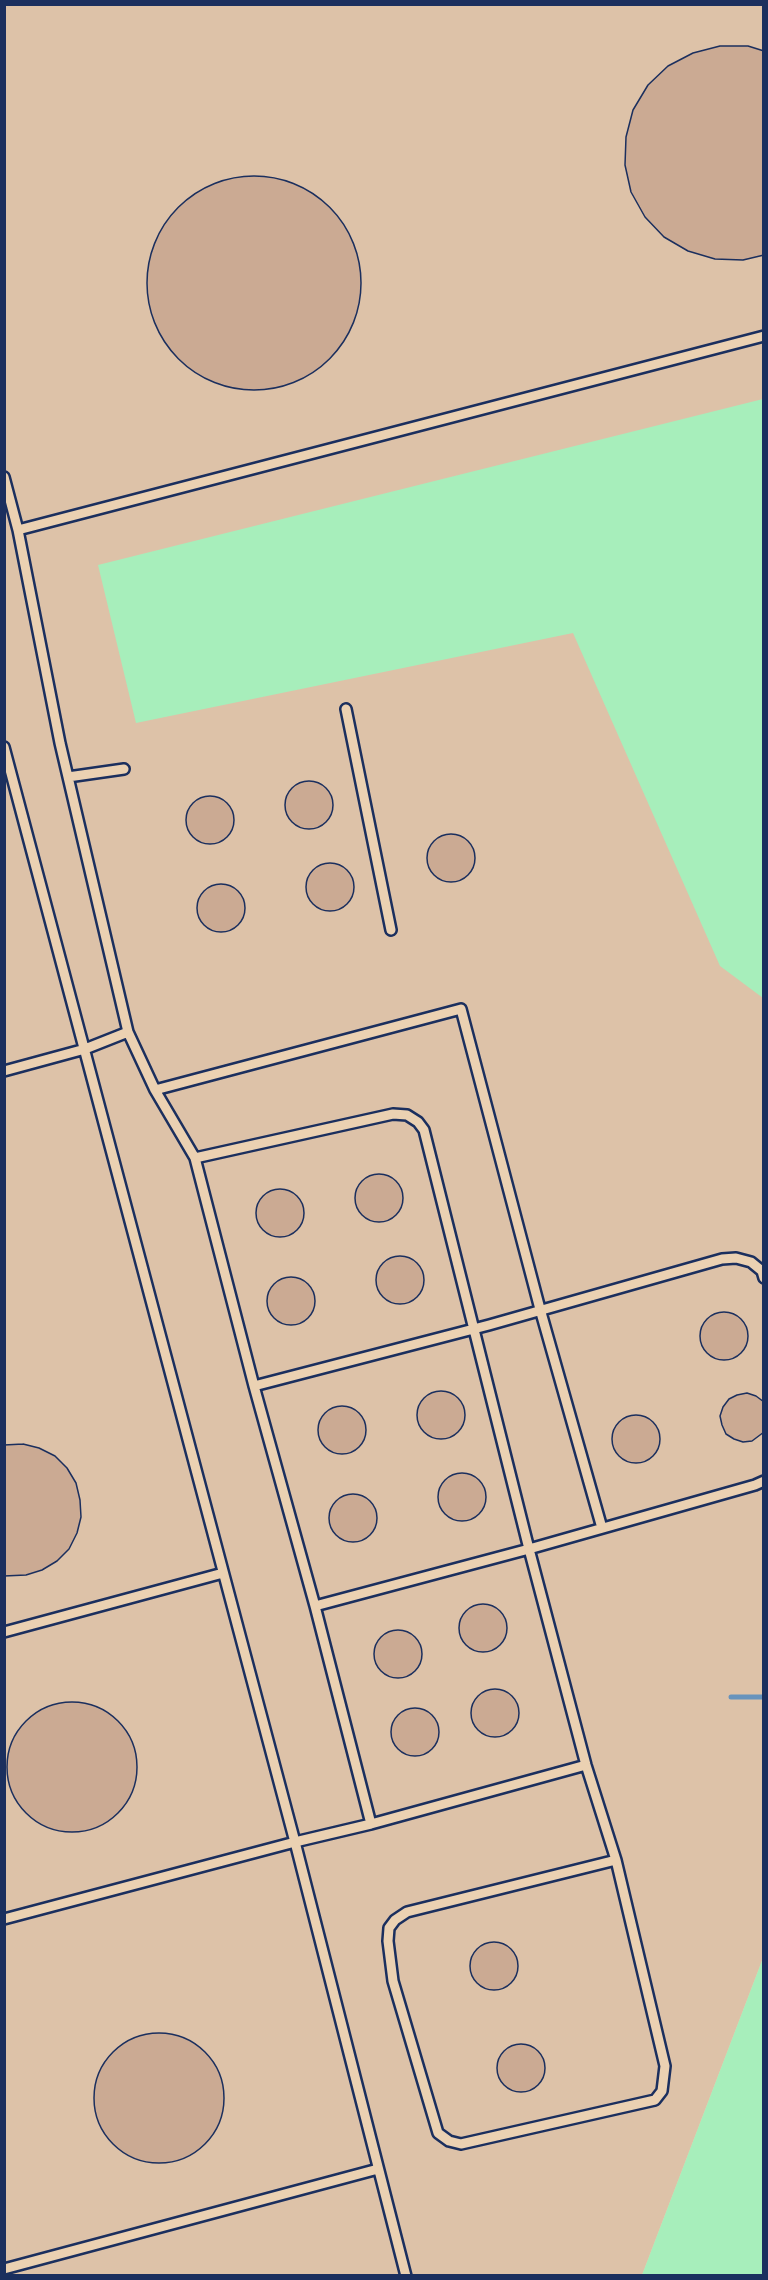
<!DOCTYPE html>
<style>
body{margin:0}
#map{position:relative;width:768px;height:2280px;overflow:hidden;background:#ebd1b2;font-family:Sriracha,sans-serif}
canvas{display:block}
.frame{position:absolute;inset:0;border:6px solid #1b2f5e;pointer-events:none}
</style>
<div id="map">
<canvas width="768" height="2280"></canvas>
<div class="frame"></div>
</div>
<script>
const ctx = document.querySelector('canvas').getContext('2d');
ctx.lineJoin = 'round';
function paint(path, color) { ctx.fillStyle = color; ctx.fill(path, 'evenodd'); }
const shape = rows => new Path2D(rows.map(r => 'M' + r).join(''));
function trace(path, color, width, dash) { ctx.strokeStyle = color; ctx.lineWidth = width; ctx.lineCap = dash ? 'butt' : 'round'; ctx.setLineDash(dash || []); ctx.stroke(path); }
paint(shape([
 [5,5,763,5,763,1958,642,2275,5,2276]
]), '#ddc2a8');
paint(shape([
 [763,399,763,998,720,966,573,633,136,723,98,565],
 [763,1958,763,2275,642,2275]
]), '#a7eebb');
trace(shape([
 [731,1697,764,1697]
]), '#6793bc', 5);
const building = shape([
 [720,46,748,46,764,51,764,255,743,260,715,259,688,251,664,237,645,217,631,192,625,165,626,137,633,110,648,85,668,66,693,53,720,46],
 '147 283a107 107 0 1 1 214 0a107 107 0 1 1-214 0Z',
 '285 805a24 24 0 1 1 48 0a24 24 0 1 1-48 0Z',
 '186 820a24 24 0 1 1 48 0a24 24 0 1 1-48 0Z',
 '427 858a24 24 0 1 1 48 0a24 24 0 1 1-48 0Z',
 '306 887a24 24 0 1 1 48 0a24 24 0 1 1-48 0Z',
 '197 908a24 24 0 1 1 48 0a24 24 0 1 1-48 0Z',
 '355 1198a24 24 0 1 1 48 0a24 24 0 1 1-48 0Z',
 '256 1213a24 24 0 1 1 48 0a24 24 0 1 1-48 0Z',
 '376 1280a24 24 0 1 1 48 0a24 24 0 1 1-48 0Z',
 '267 1301a24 24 0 1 1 48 0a24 24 0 1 1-48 0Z',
 '700 1336a24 24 0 1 1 48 0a24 24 0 1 1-48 0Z',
 '417 1415a24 24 0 1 1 48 0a24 24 0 1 1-48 0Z',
 [747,1393,756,1396,764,1402,764,1432,752,1441,743,1442,734,1439,726,1434,722,1425,720,1416,723,1407,729,1399,737,1395,747,1393],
 '318 1430a24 24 0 1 1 48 0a24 24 0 1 1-48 0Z',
 '612 1439a24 24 0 1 1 48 0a24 24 0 1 1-48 0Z',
 [23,1444,39,1448,55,1456,67,1468,76,1483,80,1500,81,1517,77,1533,69,1549,57,1561,42,1570,26,1575,4,1576,4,1445,23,1444],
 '438 1497a24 24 0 1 1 48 0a24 24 0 1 1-48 0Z',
 '329 1518a24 24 0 1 1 48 0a24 24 0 1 1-48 0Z',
 '459 1628a24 24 0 1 1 48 0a24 24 0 1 1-48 0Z',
 '374 1654a24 24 0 1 1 48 0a24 24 0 1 1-48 0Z',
 '471 1713a24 24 0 1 1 48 0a24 24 0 1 1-48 0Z',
 '7 1767a65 65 0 1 1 130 0a65 65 0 1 1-130 0Z',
 '391 1732a24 24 0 1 1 48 0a24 24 0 1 1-48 0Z',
 '470 1966a24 24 0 1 1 48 0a24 24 0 1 1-48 0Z',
 '94 2098a65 65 0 1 1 130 0a65 65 0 1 1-130 0Z',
 '497 2068a24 24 0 1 1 48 0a24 24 0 1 1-48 0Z'
]);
paint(building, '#cbaa93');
trace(building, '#1b2f5e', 1.5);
const lane = shape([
 [4,477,18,530,60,743,128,1032,155,1090,195,1158],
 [18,530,764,336],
 [346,709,391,930],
 [4,747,295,1842,406,2276],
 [68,777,124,769],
 [4,1071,85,1049,128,1032],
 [155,1090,461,1009,540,1309,602,1528],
 [254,1386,489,1325,722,1259,736,1258,751,1262,762,1271,764,1278],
 [315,1606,529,1549,755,1485,764,1481],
 [4,1632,223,1573],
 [371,1824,315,1606,254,1386,195,1158,393,1114,407,1115,418,1122,424,1130,529,1549,586,1765,616,1860,665,2066,662,2091,655,2100,461,2144,449,2141,438,2133,393,1981,388,1941,389,1928,395,1920,407,1912,616,1860],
 [4,1919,295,1842,371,1824,586,1765],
 [4,2269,378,2169]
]);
trace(lane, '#1b2f5e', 14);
trace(lane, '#ebd1b2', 9);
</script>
